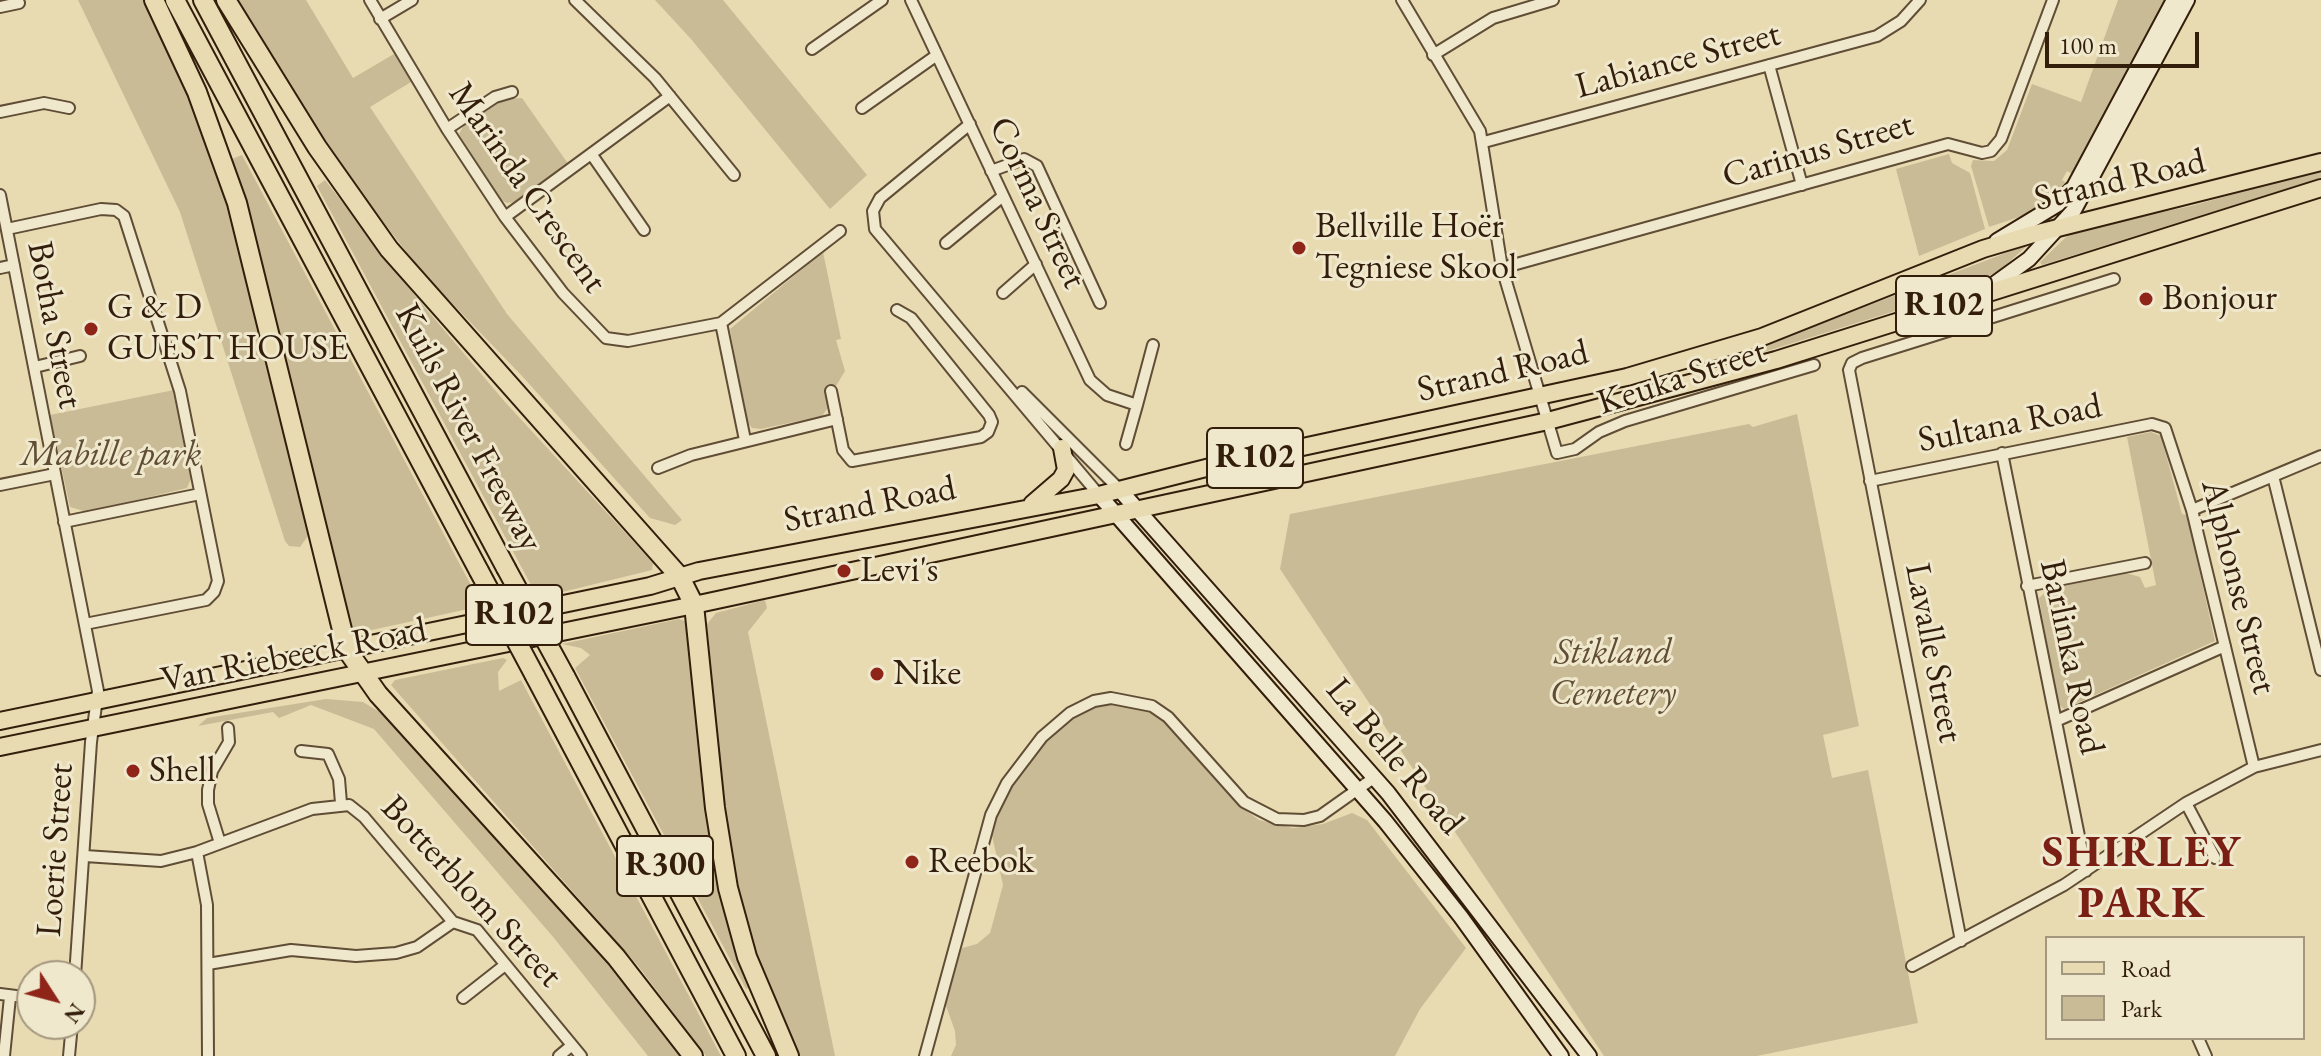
<!DOCTYPE html>
<meta charset="utf-8">
<style>
body{margin:0}
#map{position:relative;width:2321px;height:1056px;overflow:hidden;background:#e8dbb2;font-family:"EB Garamond",serif}
canvas{display:block}
.legend{position:absolute;left:2045px;top:936px;width:260px;height:104px;box-sizing:border-box;background:#f0e8cd;border:2px solid #a4977f;margin:0;padding:10px 14px;list-style:none;font-size:24px;color:#331e0b}
.legend li{display:flex;align-items:center;gap:16px;height:40px}
.legend b{width:40px;border:2px solid #a4977f}
.north{position:absolute;left:16px;top:960px;width:80px;height:80px;box-sizing:border-box;background:#f0e8cd;border:2px solid #a4977f;border-radius:50%;rotate:126deg;font-size:22px;font-weight:700;line-height:32px;text-align:center;color:#331e0b}
.north::after{content:'';display:block;margin:auto;width:28px;height:36px;background:#8f2418;clip-path:polygon(50% 0,100% 100%,50% 72%,0 100%)}
.scale{position:absolute;left:2045px;top:32px;width:154px;height:36px;box-sizing:border-box;border:4px solid #331e0b;border-top:0;padding-left:10px;font-size:24px;line-height:28px;white-space:nowrap;color:#331e0b;-webkit-text-stroke:6px #f0e8cd;paint-order:stroke}
</style>
<div id="map">
<canvas width="2321" height="1056"></canvas>
<ul class="legend">
<li><b style="height:10px;background:#e8dbb2"></b>Road</li>
<li><b style="height:22px;background:#c9bb96"></b>Park</li>
</ul>
<div class="north">N</div>
<div class="scale">100 m</div>
</div>
<script>
const ctx = document.querySelector('canvas').getContext('2d');
ctx.lineJoin = 'round';
function paint(path, color) { ctx.fillStyle = color; ctx.fill(path, 'evenodd'); }
const shape = rows => new Path2D(rows.map(r => 'M' + r).join(''));
function trace(path, color, width, dash) { ctx.strokeStyle = color; ctx.lineWidth = width; ctx.lineCap = dash ? 'butt' : 'round'; ctx.setLineDash(dash || []); ctx.stroke(path); }
function label(font, color, halo, rows, align = 'center') {
  ctx.font = font + ' "EB Garamond",serif'; ctx.lineWidth = 6; ctx.setLineDash([]); ctx.textBaseline = 'middle'; ctx.strokeStyle = halo; ctx.fillStyle = color; for (const [text, x, y, turn = 0] of rows) {
    ctx.save(); ctx.translate(x, y); ctx.rotate((+turn || 0) * Math.PI / 180); ctx.textAlign = isNaN(turn) ? turn : align; if (halo) ctx.strokeText(text, 0, 0); ctx.fillText(text, 0, 0); ctx.restore();
  }
}
paint(shape([
 [78,0,148,0,185,80,227,193,305,516,308,536,300,547,289,546,285,541,180,212],
 [234,0,306,0,353,78,394,54,411,82,370,107,507,314,682,520,675,525,650,518,522,376,422,272,349,178],
 [655,0,723,0,867,175,830,209,691,39],
 [2118,0,2169,0,2077,177,2067,171,2062,180,2066,183,2046,202,2019,217,1989,227,1971,166,1973,160,1994,161,2007,150,2032,84,2081,102],
 [522,98,569,165,516,202,507,203,501,200,459,134,465,123,503,99],
 [1949,154,1952,163,1970,173,1985,229,1919,256,1896,169],
 [242,155,482,606,358,633,352,629,230,160],
 [2321,170,2321,178,2042,265,2040,262,2065,238,2078,230,2191,206],
 [325,180,417,298,505,402,653,563,652,570,538,598,317,186],
 [2029,244,2000,270,1962,290,1729,363,1724,361],
 [823,252,841,339,836,340,845,371,836,386,826,388,829,406,822,416,761,429,752,428,746,421,730,329],
 [174,390,192,476,187,488,87,512,70,507,50,415],
 [1797,414,1859,726,1823,735,1832,778,1868,770,1918,1023,1757,1056,1604,1056,1280,569,1290,514,1749,424,1753,427],
 [2151,432,2161,436,2182,514,2187,515,2215,641,2064,709,2057,703,2039,598,2050,588,2126,573,2140,577,2145,588,2156,585,2127,437],
 [765,600,767,608,748,632,835,1056,797,1056,759,970,742,915,723,815,707,624,716,613],
 [679,619,688,622,714,859,751,986,746,989,575,668,590,655,581,648,562,644],
 [503,658,507,660,498,672,499,691,521,680,721,1056,706,1056,639,967,391,685,395,680],
 [326,699,363,702,388,717,632,990,682,1056,648,1056,554,938,374,729,311,705,279,718,273,712,198,726,207,718],
 [1114,703,1144,709,1161,719,1236,803,1259,820,1293,828,1323,824,1352,813,1367,820,1466,948,1420,1009,1395,1056,951,1056,956,1045,955,1031,945,1003,962,948,977,944,990,933,1003,885,991,831,994,819,1019,774,1045,741,1081,713,1094,706]
]), '#c9bb96');
const street = shape([
 [370,0,447,129,505,217,563,293,606,338,628,341,721,323,840,231],
 [575,0,655,78,734,175],
 [911,0,1090,380,1107,395,1137,405,1153,345],
 [1402,0,1480,131,1502,268,1557,453,1575,449,1599,432,1625,421,1814,365],
 [0,7,19,3],
 [380,19,412,0],
 [812,49,882,0],
 [1433,55,1493,18,1553,0],
 [1769,65,1802,185],
 [862,108,937,55],
 [0,112,44,103,69,108],
 [970,124,880,198,873,211,875,229,1099,495],
 [447,129,495,97,512,92],
 [1484,142,1877,36,1901,21,1920,0],
 [592,155,644,230],
 [991,171,1024,159,1037,166,1100,303],
 [0,195,98,691,91,742,75,976],
 [505,217,670,96],
 [7,229,101,209,116,210,124,216,180,391,218,581,214,592,206,600,85,624],
 [946,243,1003,196],
 [0,268,14,265],
 [1502,268,1948,144,1982,153,1991,151,2001,139,2053,0],
 [1003,293,1036,264],
 [721,323,745,440],
 [35,367,80,356],
 [831,391,843,450,852,461,981,437,988,432,992,422,989,415,911,318,897,310],
 [1022,392,1119,489],
 [1126,444,1137,405],
 [2002,453,2086,871],
 [658,468,691,455,837,419],
 [2273,476,2321,670],
 [1870,481,2152,424,2165,428,2192,510,2254,767],
 [0,485,55,474],
 [2192,510,2321,456],
 [64,522,200,494],
 [2027,586,2145,563],
 [2056,721,2225,646],
 [301,751,328,754,339,779,341,803],
 [2186,803,2215,858],
 [220,843,208,804,208,790,212,771,229,742,228,728],
 [197,852,207,905,208,1056],
 [85,856,161,861,197,852,312,809,349,805,364,817,453,922,477,930,581,1056],
 [1961,941,1849,370,1852,363,1862,358,2114,279],
 [208,964,291,950,356,956,396,953,417,947,453,922],
 [1912,966,2064,885,2186,803,2254,767,2321,750],
 [0,994,32,998],
 [463,998,505,965],
 [2198,1038,2206,1056],
 [4,1056,10,997],
 [69,1056,72,1024],
 [559,1056,571,1046],
 [925,1056,991,815,1007,783,1042,737,1070,713,1094,701,1111,698,1152,706,1168,717,1244,802,1277,819,1304,820,1320,816,1375,777]
]);
const secondary = shape([
 [1997,241,2058,204,2074,187,2174,0],
 [1982,293,2029,259,2074,210,2187,0],
 [1119,489,1388,793,1589,1056],
 [1099,495,1385,821,1461,917,1561,1056]
]);
const primary = shape([
 [1032,504,1061,479,1066,470,1062,448],
 [0,721,650,586,699,571,1099,495,1210,467,1627,377,1762,337,1983,249,2030,235,2321,162],
 [0,747,694,605,1548,421,1776,360,2321,188]
]);
const highway = shape([
 [154,0,197,92,237,203,347,650,378,694,616,957,693,1056],
 [175,0,479,571],
 [203,0,506,568],
 [226,0,317,147,389,249,680,577,694,605,715,808,728,888,747,957,789,1056],
 [535,676,736,1056],
 [565,676,766,1056]
]);
trace(street, '#604d35', 14);
trace(secondary, '#331e0b', 18);
trace(primary, '#331e0b', 20);
trace(highway, '#331e0b', 22);
trace(street, '#f0e8cd', 10);
trace(secondary, '#f0e8cd', 14);
trace(primary, '#e8dbb2', 16);
trace(highway, '#e8dbb2', 18);
const highwayBridge = shape([
 [506,568,565,676],
 [479,571,535,676]
]);
trace(highwayBridge, '#331e0b', 22, []);
trace(highwayBridge, '#e8dbb2', 18);
for (const [x, y, r, color] of [
 [1299,248,8,"#8f2418"],
 [2146,299,8,"#8f2418"],
 [91,329,8,"#8f2418"],
 [844,571,8,"#8f2418"],
 [877,674,8,"#8f2418"],
 [133,771,8,"#8f2418"],
 [912,862,8,"#8f2418"]
]) { const dot = new Path2D(); dot.arc(x, y, r, 0, 2 * Math.PI); ctx.fillStyle = color; ctx.fill(dot); trace(dot, '#f0e8cd', 3); }
for (const [x, y, w] of [
 [1944,306,96],
 [1255,458,96],
 [514,615,96],
 [665,866,96]
]) { const box = new Path2D(); box.roundRect(x - w / 2, y - 30, w, 60, 6); ctx.fillStyle = '#f0e8cd'; ctx.fill(box); trace(box, '#331e0b', 2); }
label('bold 34px', '#331e0b', null, [
 ["R102",1944,306],
 ["R102",1255,458],
 ["R102",514,615],
 ["R300",665,866]
]);
label('36px', '#331e0b', '#f0e8cd', [
 ["Labiance Street",1678,61,-15],
 ["Carinus Street",1818,151,-16],
 ["Strand Road",2120,181,-13],
 ["Marinda Crescent",527,188,55],
 ["Corma Street",1037,203,65],
 ["Botha Street",54,325,79],
 ["Strand Road",1503,372,-13],
 ["Keuka Street",1682,378,-18],
 ["Sultana Road",2010,424,-11],
 ["Kuils River Freeway",468,428,62],
 ["Strand Road",870,505,-11],
 ["Alphonse Street",2238,587,76],
 ["Lavalle Street",1933,653,79],
 ["Van Riebeeck Road",294,656,-11],
 ["Barlinka Road",2071,657,78],
 ["La Belle Road",1394,757,50],
 ["Loerie Street",56,850,-86],
 ["Botterblom Street",471,892,47]
]);
label('36px', '#331e0b', '#f0e8cd', [
 ["Bellville Hoër",1315,227],
 ["Tegniese Skool",1315,268],
 ["Bonjour",2162,299],
 ["G & D",107,308],
 ["GUEST HOUSE",107,349],
 ["Levi's",860,571],
 ["Nike",893,674],
 ["Shell",149,771],
 ["Reebok",928,862]
], 'left');
label('italic 36px', '#604d35', '#f0e8cd', [
 ["Mabille park",111,455],
 ["Stikland",1613,653],
 ["Cemetery",1613,694]
]);
ctx.letterSpacing = '2px';
label('bold 44px', '#7a1f14', '#f0e8cd', [
 ["SHIRLEY",2142,854],
 ["PARK",2142,905]
]);
ctx.letterSpacing = '0px';
</script>
